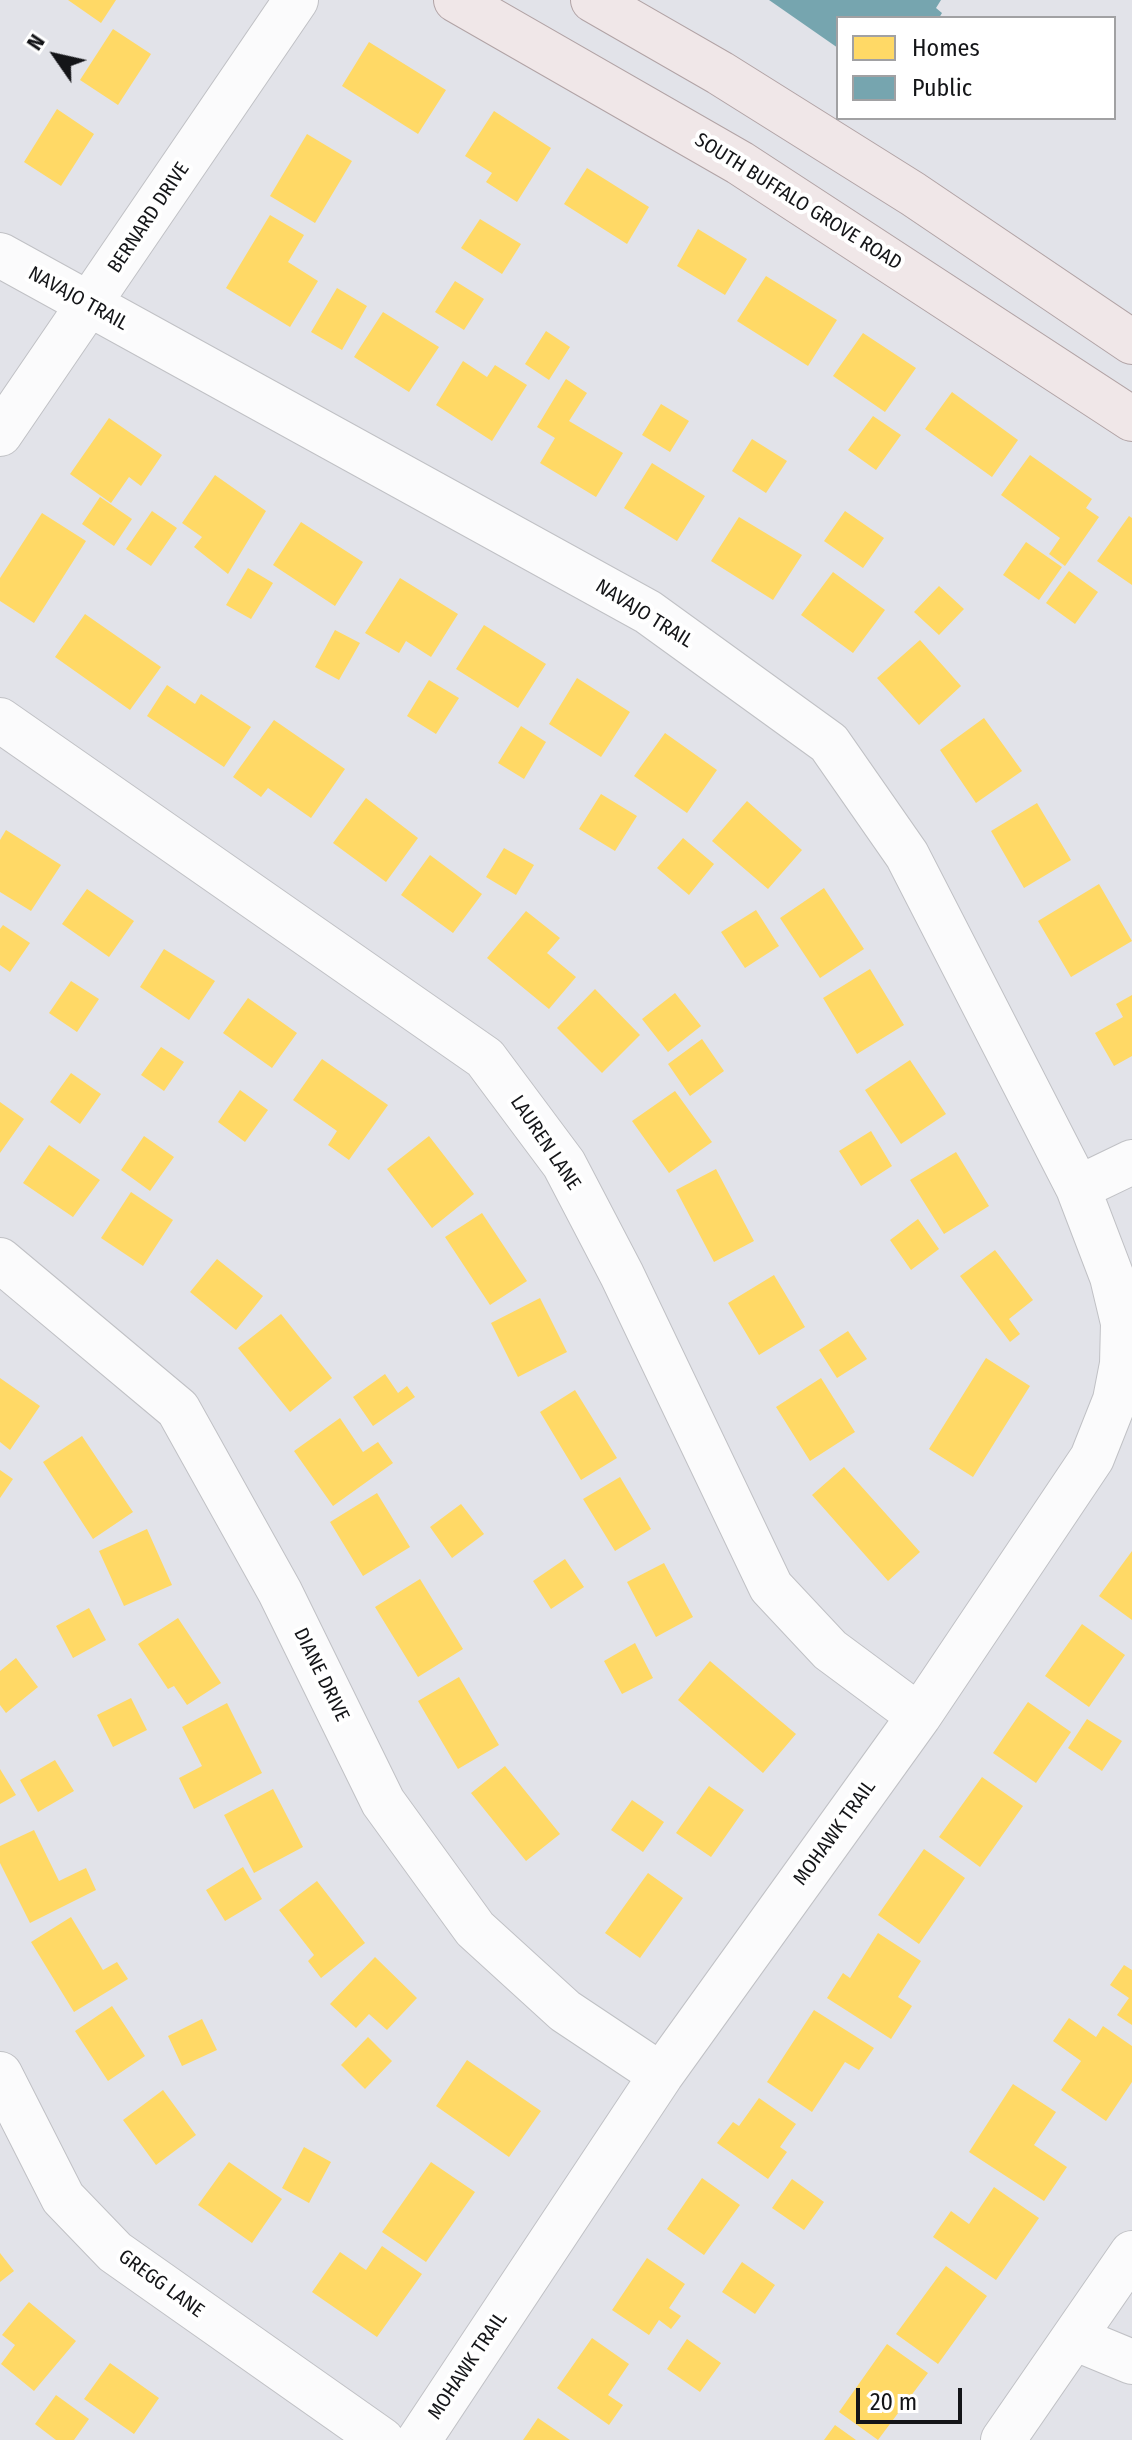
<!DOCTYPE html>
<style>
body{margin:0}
#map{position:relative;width:1132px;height:2440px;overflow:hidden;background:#e2e3e9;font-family:"Fira Sans Condensed",sans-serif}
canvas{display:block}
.legend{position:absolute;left:836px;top:16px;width:280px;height:104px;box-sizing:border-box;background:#fff;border:2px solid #a1a1a3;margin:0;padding:10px 14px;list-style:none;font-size:24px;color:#141518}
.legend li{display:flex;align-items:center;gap:16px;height:40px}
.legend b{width:40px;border:2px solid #a1a1a3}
.north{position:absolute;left:16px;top:16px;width:80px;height:80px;-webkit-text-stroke:6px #fff;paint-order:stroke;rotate:304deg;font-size:22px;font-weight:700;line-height:32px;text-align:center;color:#141518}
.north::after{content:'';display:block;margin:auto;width:28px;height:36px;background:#141518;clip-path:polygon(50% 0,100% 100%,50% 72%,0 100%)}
.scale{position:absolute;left:856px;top:2388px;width:106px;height:36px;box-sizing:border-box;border:4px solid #141518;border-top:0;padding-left:10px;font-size:24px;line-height:28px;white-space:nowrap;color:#141518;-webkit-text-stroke:6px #fff;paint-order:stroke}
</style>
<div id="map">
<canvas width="1132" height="2440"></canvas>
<ul class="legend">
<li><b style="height:22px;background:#ffd966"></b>Homes</li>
<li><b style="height:22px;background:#76a5af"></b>Public</li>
</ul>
<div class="north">N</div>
<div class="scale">20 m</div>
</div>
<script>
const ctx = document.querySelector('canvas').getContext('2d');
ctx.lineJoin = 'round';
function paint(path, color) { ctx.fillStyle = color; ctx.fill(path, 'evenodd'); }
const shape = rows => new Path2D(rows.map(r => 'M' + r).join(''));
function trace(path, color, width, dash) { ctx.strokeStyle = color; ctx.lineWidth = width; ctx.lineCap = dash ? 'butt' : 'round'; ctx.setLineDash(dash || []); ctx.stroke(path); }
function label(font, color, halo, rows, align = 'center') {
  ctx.font = font + ' "Fira Sans Condensed",sans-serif'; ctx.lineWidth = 8; ctx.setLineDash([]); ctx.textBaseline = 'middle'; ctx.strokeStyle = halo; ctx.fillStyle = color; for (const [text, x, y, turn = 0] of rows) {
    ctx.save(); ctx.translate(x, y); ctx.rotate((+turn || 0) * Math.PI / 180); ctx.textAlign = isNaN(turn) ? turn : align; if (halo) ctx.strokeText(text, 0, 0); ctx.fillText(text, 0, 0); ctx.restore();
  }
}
paint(shape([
 [68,0,116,0,101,23],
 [113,29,151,54,118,105,80,80],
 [369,42,446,90,418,134,342,86],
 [57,109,94,134,61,186,24,162],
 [494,111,551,148,517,202,486,182,492,173,465,156],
 [307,134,352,161,315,223,270,196],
 [587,168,649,207,627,244,564,204],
 [270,215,304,235,288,262,318,281,290,327,226,288],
 [480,219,521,244,502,274,461,248],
 [698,229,747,259,725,295,677,266],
 [766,276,837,320,808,366,737,321],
 [455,281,484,299,464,330,435,312],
 [337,288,367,306,342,350,311,332],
 [383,312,439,347,409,392,354,357],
 [546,331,570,347,549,380,525,364],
 [863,333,916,368,885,412,833,376],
 [463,361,487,377,495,365,527,385,492,441,436,405],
 [566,379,587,393,569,421,623,453,596,497,540,463,555,438,537,427],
 [952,392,1018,440,992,477,925,429],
 [661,404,689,421,670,452,642,435],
 [873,416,901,435,876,470,848,450],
 [109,418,162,455,141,486,129,477,111,503,70,474],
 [752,439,787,461,766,493,732,471],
 [1030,455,1092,499,1086,508,1099,517,1065,566,1049,554,1060,538,1001,495],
 [652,463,705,496,677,541,624,508],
 [215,475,266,511,228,574,194,547,202,537,182,523],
 [100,497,132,519,114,546,82,524],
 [152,511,177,528,151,566,126,549],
 [845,511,884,538,863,568,824,541],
 [42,513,86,541,34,623,0,601,0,578],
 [1129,516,1132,518,1132,585,1097,561],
 [739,517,802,555,773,600,711,561],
 [301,522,363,562,335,606,273,565],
 [1026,542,1062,567,1039,600,1003,575],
 [248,568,273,583,251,619,226,605],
 [1069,571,1098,592,1075,624,1046,603],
 [833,572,885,610,853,653,801,615],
 [400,578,458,614,431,657,406,641,399,653,365,633],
 [939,586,964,609,939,635,914,612],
 [85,614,161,667,130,710,55,657],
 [484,625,546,664,518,708,456,669],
 [335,630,360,643,339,680,315,667],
 [920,640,961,686,919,725,877,678],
 [577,678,630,712,601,757,549,724],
 [429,680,459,698,436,734,407,716],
 [167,685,195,704,201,694,251,727,224,767,147,716],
 [984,718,1022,771,976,803,940,750],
 [274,720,345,769,311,818,268,788,261,797,233,777],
 [521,726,546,742,524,779,498,763],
 [665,733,717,770,687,813,634,776],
 [601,794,637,816,615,851,579,829],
 [366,798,418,838,386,882,333,843],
 [747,801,802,850,768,889,712,841],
 [1037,803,1071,860,1024,888,991,831],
 [6,830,61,865,31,911,0,892,0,840],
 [683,838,714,864,689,895,657,868],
 [504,848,534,865,516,895,486,877],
 [430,855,482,894,453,933,401,895],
 [1099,884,1132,941,1071,977,1038,921],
 [824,888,864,949,820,978,780,918],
 [87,889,134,921,109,957,62,924],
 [756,910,779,946,745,968,721,932],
 [526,911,560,938,547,953,576,977,549,1009,487,958],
 [3,925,30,943,10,972,0,965,0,929],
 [164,949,215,981,189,1020,140,987],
 [870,969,904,1025,857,1054,823,998],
 [71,981,99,999,77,1032,49,1013],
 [595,989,640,1035,602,1073,557,1028],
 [675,993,701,1026,668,1052,642,1019],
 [1132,995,1132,1056,1114,1066,1095,1033,1123,1017,1116,1004],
 [248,998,297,1033,272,1068,223,1033],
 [702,1039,724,1071,690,1096,668,1064],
 [161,1047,184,1062,164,1091,141,1075],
 [322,1059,388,1105,349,1160,328,1145,337,1131,293,1100],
 [910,1060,946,1114,901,1144,865,1090],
 [71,1073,101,1094,80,1124,50,1102],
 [240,1090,268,1110,245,1142,218,1122],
 [675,1091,712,1142,669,1173,632,1121],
 [0,1102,24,1119,0,1153],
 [871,1131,892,1166,861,1186,839,1151],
 [144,1136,174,1157,150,1191,121,1170],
 [429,1136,474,1194,432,1228,387,1169],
 [49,1145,100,1180,73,1217,23,1183],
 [956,1152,989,1206,944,1234,910,1180],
 [716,1169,754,1241,714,1262,676,1190],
 [131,1192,173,1220,143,1266,101,1238],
 [482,1213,527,1281,490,1305,445,1237],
 [918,1219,939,1249,911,1270,890,1240],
 [995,1250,1033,1300,1009,1319,1020,1334,1010,1342,960,1276],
 [217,1259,263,1296,236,1330,190,1292],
 [774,1275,805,1327,759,1355,728,1303],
 [540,1298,567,1352,518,1377,491,1323],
 [281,1314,332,1378,290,1412,238,1348],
 [848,1331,867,1359,837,1378,819,1350],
 [986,1358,1030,1386,973,1477,929,1449],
 [385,1374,398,1393,407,1386,415,1397,373,1426,353,1397],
 [0,1378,40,1406,10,1450,0,1442],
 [821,1378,855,1432,810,1461,776,1407],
 [575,1390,617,1458,581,1480,540,1412],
 [340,1418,363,1452,378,1442,393,1463,333,1506,294,1451],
 [82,1436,133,1512,93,1539,43,1462],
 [844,1467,920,1552,888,1581,812,1495],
 [0,1470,13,1479,0,1498],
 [620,1477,651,1529,615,1551,583,1499],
 [377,1493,410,1547,363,1576,330,1522],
 [461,1504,484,1534,452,1558,430,1527],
 [147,1529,172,1585,124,1606,99,1551],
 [1132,1551,1132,1620,1099,1596],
 [565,1559,584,1587,551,1609,533,1581],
 [664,1563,693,1617,656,1637,627,1582],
 [420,1579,463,1649,418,1677,375,1607],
 [89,1608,106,1640,73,1658,56,1626],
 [178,1618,221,1683,187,1705,174,1686,168,1689,138,1644],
 [1082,1624,1125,1655,1089,1707,1045,1676],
 [635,1643,653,1678,622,1694,604,1661],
 [16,1658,38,1687,6,1713,0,1705,0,1671],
 [710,1661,796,1734,763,1773,678,1700],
 [459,1677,499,1745,458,1769,418,1701],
 [131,1698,147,1730,113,1747,97,1715],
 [1028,1702,1071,1732,1036,1783,993,1753],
 [227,1703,262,1773,194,1809,179,1778,202,1766,182,1727],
 [1087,1719,1122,1741,1102,1771,1068,1748],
 [55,1760,74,1791,38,1812,20,1780],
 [505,1766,560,1834,526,1861,471,1793],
 [0,1769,16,1795,0,1804],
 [982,1777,1023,1806,980,1867,939,1837],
 [709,1786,744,1810,711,1857,676,1833],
 [273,1789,303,1847,254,1873,224,1815],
 [632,1800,664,1822,643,1852,611,1830],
 [34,1830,59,1881,86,1868,96,1890,30,1923,0,1863,0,1846],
 [924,1849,965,1878,919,1944,878,1915],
 [243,1867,262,1899,225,1921,206,1890],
 [648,1873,683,1898,640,1958,605,1933],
 [317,1881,365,1943,321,1978,308,1961,314,1955,279,1910],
 [71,1917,103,1970,117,1962,128,1979,74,2012,31,1942],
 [878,1933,921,1961,898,1997,912,2006,891,2039,827,1998,843,1973,850,1978],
 [375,1957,417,1998,387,2030,369,2014,356,2028,330,2004],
 [1124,1965,1132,1970,1132,2025,1117,2015,1129,1998,1110,1985],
 [112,2006,145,2056,108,2081,75,2031],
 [814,2010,874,2048,859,2070,845,2062,812,2112,767,2082],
 [1069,2018,1096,2037,1103,2026,1132,2046,1132,2082,1106,2121,1061,2090,1081,2061,1053,2041],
 [202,2019,217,2050,182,2066,168,2036],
 [368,2037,392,2061,365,2089,341,2065],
 [467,2060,541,2111,509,2157,436,2106],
 [1013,2084,1056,2112,1034,2145,1067,2167,1044,2201,969,2152],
 [163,2090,196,2135,156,2165,123,2120],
 [759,2098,796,2124,780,2147,787,2152,768,2179,717,2143,733,2122,739,2126],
 [304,2147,331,2162,309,2203,282,2188],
 [229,2162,282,2199,252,2243,198,2205],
 [431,2162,475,2192,426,2262,382,2232],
 [702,2178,740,2205,704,2255,667,2229],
 [792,2179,824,2202,804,2230,772,2208],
 [994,2187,1039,2218,996,2280,933,2237,951,2211,969,2224],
 [382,2246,422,2274,377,2337,312,2292,340,2252,366,2270],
 [0,2253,14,2271,0,2282],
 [647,2258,685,2284,669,2308,681,2316,671,2329,659,2320,649,2335,612,2310],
 [742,2262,775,2285,755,2314,722,2292],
 [946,2266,987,2296,938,2364,896,2334],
 [29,2302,76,2341,34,2391,1,2364,15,2345,2,2335],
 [592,2338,629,2364,608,2395,623,2405,609,2425,557,2388],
 [687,2339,721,2363,700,2392,667,2369],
 [887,2344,928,2373,878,2440,839,2412],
 [110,2363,159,2398,134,2434,84,2399],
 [56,2395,89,2419,74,2440,56,2440,35,2424],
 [538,2418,570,2440,523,2440],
 [835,2425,856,2440,824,2440]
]), '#ffd966');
paint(shape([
 [769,0,941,0,936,8,942,13,939,18,838,18,838,48]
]), '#76a5af');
const minor = shape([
 [0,255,648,612,829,743,907,855,1078,1188,1112,1277,1123,1323,1122,1364,1115,1400,1092,1458,919,1716,661,2075,419,2440],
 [0,434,296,0],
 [0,720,485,1058,564,1164,622,1275,771,1587,830,1650,919,1716],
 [1078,1188,1132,1162],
 [0,1260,178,1409,280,1592,383,1802,475,1929,565,2011,661,2075],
 [0,2074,63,2198,115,2252,382,2440],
 [1074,2338,1132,2362],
 [1003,2440,1132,2253]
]);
const major = shape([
 [456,0,740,163,1132,419],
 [593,0,720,73,913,194,1132,342]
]);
trace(minor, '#c0c1c5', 46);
trace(major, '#b1a3a5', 46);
trace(minor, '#fbfbfc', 44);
trace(major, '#f0e7e8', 44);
label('20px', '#141518', '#fff', [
 ["SOUTH BUFFALO GROVE ROAD",798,202,32],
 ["BERNARD DRIVE",149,218,-56],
 ["NAVAJO TRAIL",78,299,29],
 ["NAVAJO TRAIL",644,614,32],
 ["LAUREN LANE",545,1143,56],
 ["DIANE DRIVE",321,1675,64],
 ["MOHAWK TRAIL",835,1833,-54],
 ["GREGG LANE",161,2284,36],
 ["MOHAWK TRAIL",468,2366,-56]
]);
</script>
